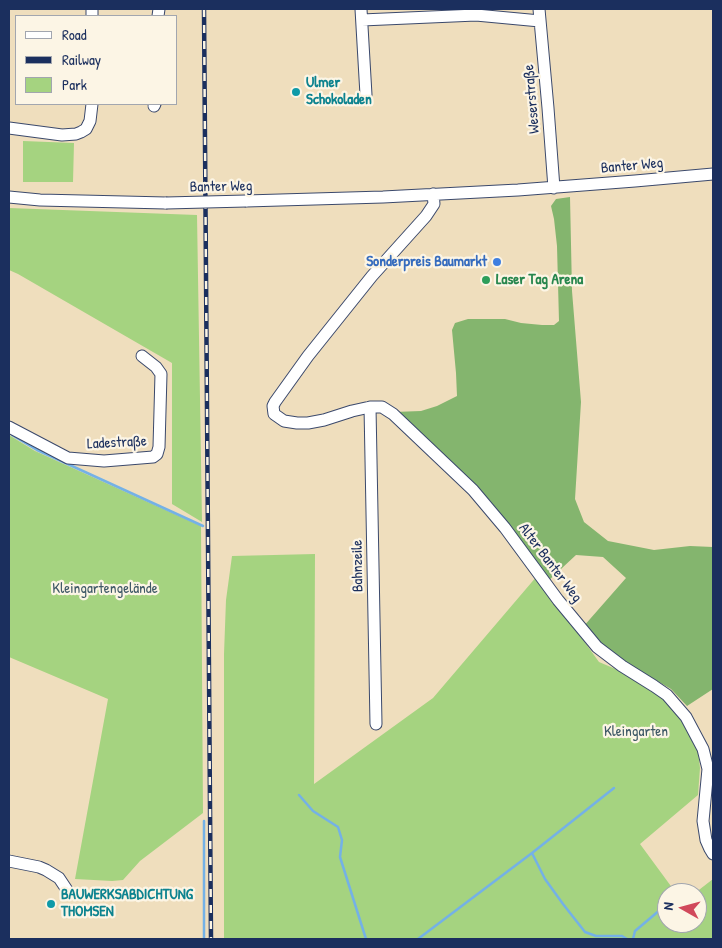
<!DOCTYPE html>
<meta charset="utf-8">
<style>
body{margin:0}
#map{position:relative;width:722px;height:948px;overflow:hidden;background:#efdebd;font-family:"Patrick Hand",sans-serif}
canvas{display:block}
.frame{position:absolute;inset:0;border:10px solid #1b2f5e;pointer-events:none}
.legend{position:absolute;left:15px;top:15px;width:162px;height:90px;box-sizing:border-box;background:#fcf5e5;border:1px solid #a2a6af;margin:0;padding:6px 9px;list-style:none;font-size:15px;color:#1b2f5e}
.legend li{display:flex;align-items:center;gap:10px;height:25px}
.legend b{width:25px;border:1px solid #a2a6af}
.north{position:absolute;left:657px;top:883px;width:50px;height:50px;box-sizing:border-box;background:#fcf5e5;border:1px solid #a2a6af;border-radius:50%;rotate:277deg;font-size:14px;font-weight:700;line-height:20px;text-align:center;color:#1b2f5e}
.north::after{content:'';display:block;margin:auto;width:18px;height:22px;background:#d1495b;clip-path:polygon(50% 0,100% 100%,50% 72%,0 100%)}
</style>
<div id="map">
<canvas width="722" height="948"></canvas>
<div class="frame"></div>
<ul class="legend">
<li><b style="height:6px;background:#fff"></b>Road</li>
<li><b style="height:6px;background:#1b2f5e"></b>Railway</li>
<li><b style="height:14px;background:#a5d380"></b>Park</li>
</ul>
<div class="north">N</div>
</div>
<script>
const ctx = document.querySelector('canvas').getContext('2d');
ctx.lineJoin = 'round';
function paint(path, color) { ctx.fillStyle = color; ctx.fill(path, 'evenodd'); }
const shape = rows => new Path2D(rows.map(r => 'M' + r).join(''));
function trace(path, color, width, dash) { ctx.strokeStyle = color; ctx.lineWidth = width; ctx.lineCap = dash ? 'butt' : 'round'; ctx.setLineDash(dash || []); ctx.stroke(path); }
function label(font, color, halo, rows, align = 'center') {
  ctx.font = font + ' "Patrick Hand",sans-serif'; ctx.lineWidth = 4.5; ctx.setLineDash([]); ctx.textBaseline = 'middle'; ctx.strokeStyle = halo; ctx.fillStyle = color; for (const [text, x, y, turn = 0] of rows) {
    ctx.save(); ctx.translate(x, y); ctx.rotate((+turn || 0) * Math.PI / 180); ctx.textAlign = isNaN(turn) ? turn : align; if (halo) ctx.strokeText(text, 0, 0); ctx.fillText(text, 0, 0); ctx.restore();
  }
}
paint(shape([
 [23,141,74,143,73,182,23,182],
 [9,208,197,215,202,522,172,504,172,363,18,274,9,270],
 [9,435,35,451,201,526,203,813,140,861,123,880,112,881,75,879,108,699,9,657],
 [315,554,314,784,433,698,537,576,599,662,632,676,664,696,685,717,697,742,700,768,698,795,640,844,676,893,667,893,667,923,697,923,697,893,695,893,713,879,713,939,224,939,224,654,226,600,232,556]
]), '#a5d380');
paint(shape([
 [570,197,572,291,581,402,575,499,584,522,608,541,654,550,690,546,713,547,713,689,687,706,671,689,626,663,593,637,583,627,626,578,603,557,576,555,547,582,480,492,394,412,421,411,437,406,457,396,456,373,452,330,455,323,468,319,505,319,521,323,542,325,554,325,559,321,557,246,554,219,551,206,556,199]
]), '#84b56e');
trace(shape([
 [12,435,37,450,203,526],
 [614,788,532,853,545,879,563,904,585,932,596,936,622,936,627,939],
 [299,795,313,811,338,827,342,840,340,857,366,939],
 [204,821,204,939],
 [418,939,532,853],
 [633,939,635,931,667,904]
]), '#74b1e6', 2.5);
const minor = shape([
 [361,9,366,95],
 [539,9,548,108,554,188],
 [92,16,92,9],
 [158,16,159,9],
 [362,20,476,15,540,21],
 [154,106,155,104],
 [9,128,62,135,76,134,81,132,86,129,90,121,92,104],
 [433,194,434,204,426,216,372,276,308,356,275,402,273,406,274,414,284,421,297,423,308,423,324,420,352,411,370,407,382,407,393,414,473,490,505,528,558,600,597,647,622,666,654,686,667,695,686,717,703,749,708,769,703,821,706,840,710,849,713,854],
 [9,197,40,200,166,203],
 [246,201,383,197,518,190,635,181,713,174],
 [370,407,376,724],
 [9,427,68,458,104,461,153,457,157,454,159,447,161,374,156,367,142,356],
 [9,861,39,867,46,870,59,878,67,890]
]);
trace(minor, '#3b496c', 13);
trace(minor, '#fff', 11);
const rail = shape([
 [204,9,211,939]
]);
trace(rail, '#1b2f5e', 4.5);
trace(rail, '#fcf5e5', 2.5, [8]);
const minorBridge = shape([
 [166,203,246,201]
]);
trace(minorBridge, '#3b496c', 13, []);
trace(minorBridge, '#fff', 11);
for (const [x, y, r, color] of [
 [296,92,5,"#0f9aa8"],
 [497,262,5,"#3f7fe0"],
 [486,280,5,"#2e9e5b"],
 [51,904,5,"#0f9aa8"]
]) { const dot = new Path2D(); dot.arc(x, y, r, 0, 2 * Math.PI); ctx.fillStyle = color; ctx.fill(dot); trace(dot, '#fcf5e5', 2); }
label('bold 15px', '#0d838f', '#fcf5e5', [
 ["Ulmer",306,83],
 ["Schokoladen",306,100],
 ["BAUWERKSABDICHTUNG",61,895],
 ["THOMSEN",61,912]
], 'left');
label('15px', '#1b2f5e', '#fcf5e5', [
 ["Weserstraße",532,99,-95],
 ["Banter Weg",632,166,-5],
 ["Banter Weg",221,187,-1],
 ["Ladestraße",117,443,-3],
 ["Alter Banter Weg",550,563,53],
 ["Bahnzeile",358,566,-91]
]);
label('bold 15px', '#366cbe', '#fcf5e5', [
 ["Sonderpreis Baumarkt",487,262]
], 'right');
label('bold 15px', '#27864d', '#fcf5e5', [
 ["Laser Tag Arena",496,280]
], 'left');
label('15px', '#3e5866', '#fcf5e5', [
 ["Kleingartengelände",105,589],
 ["Kleingarten",636,732]
]);
</script>
